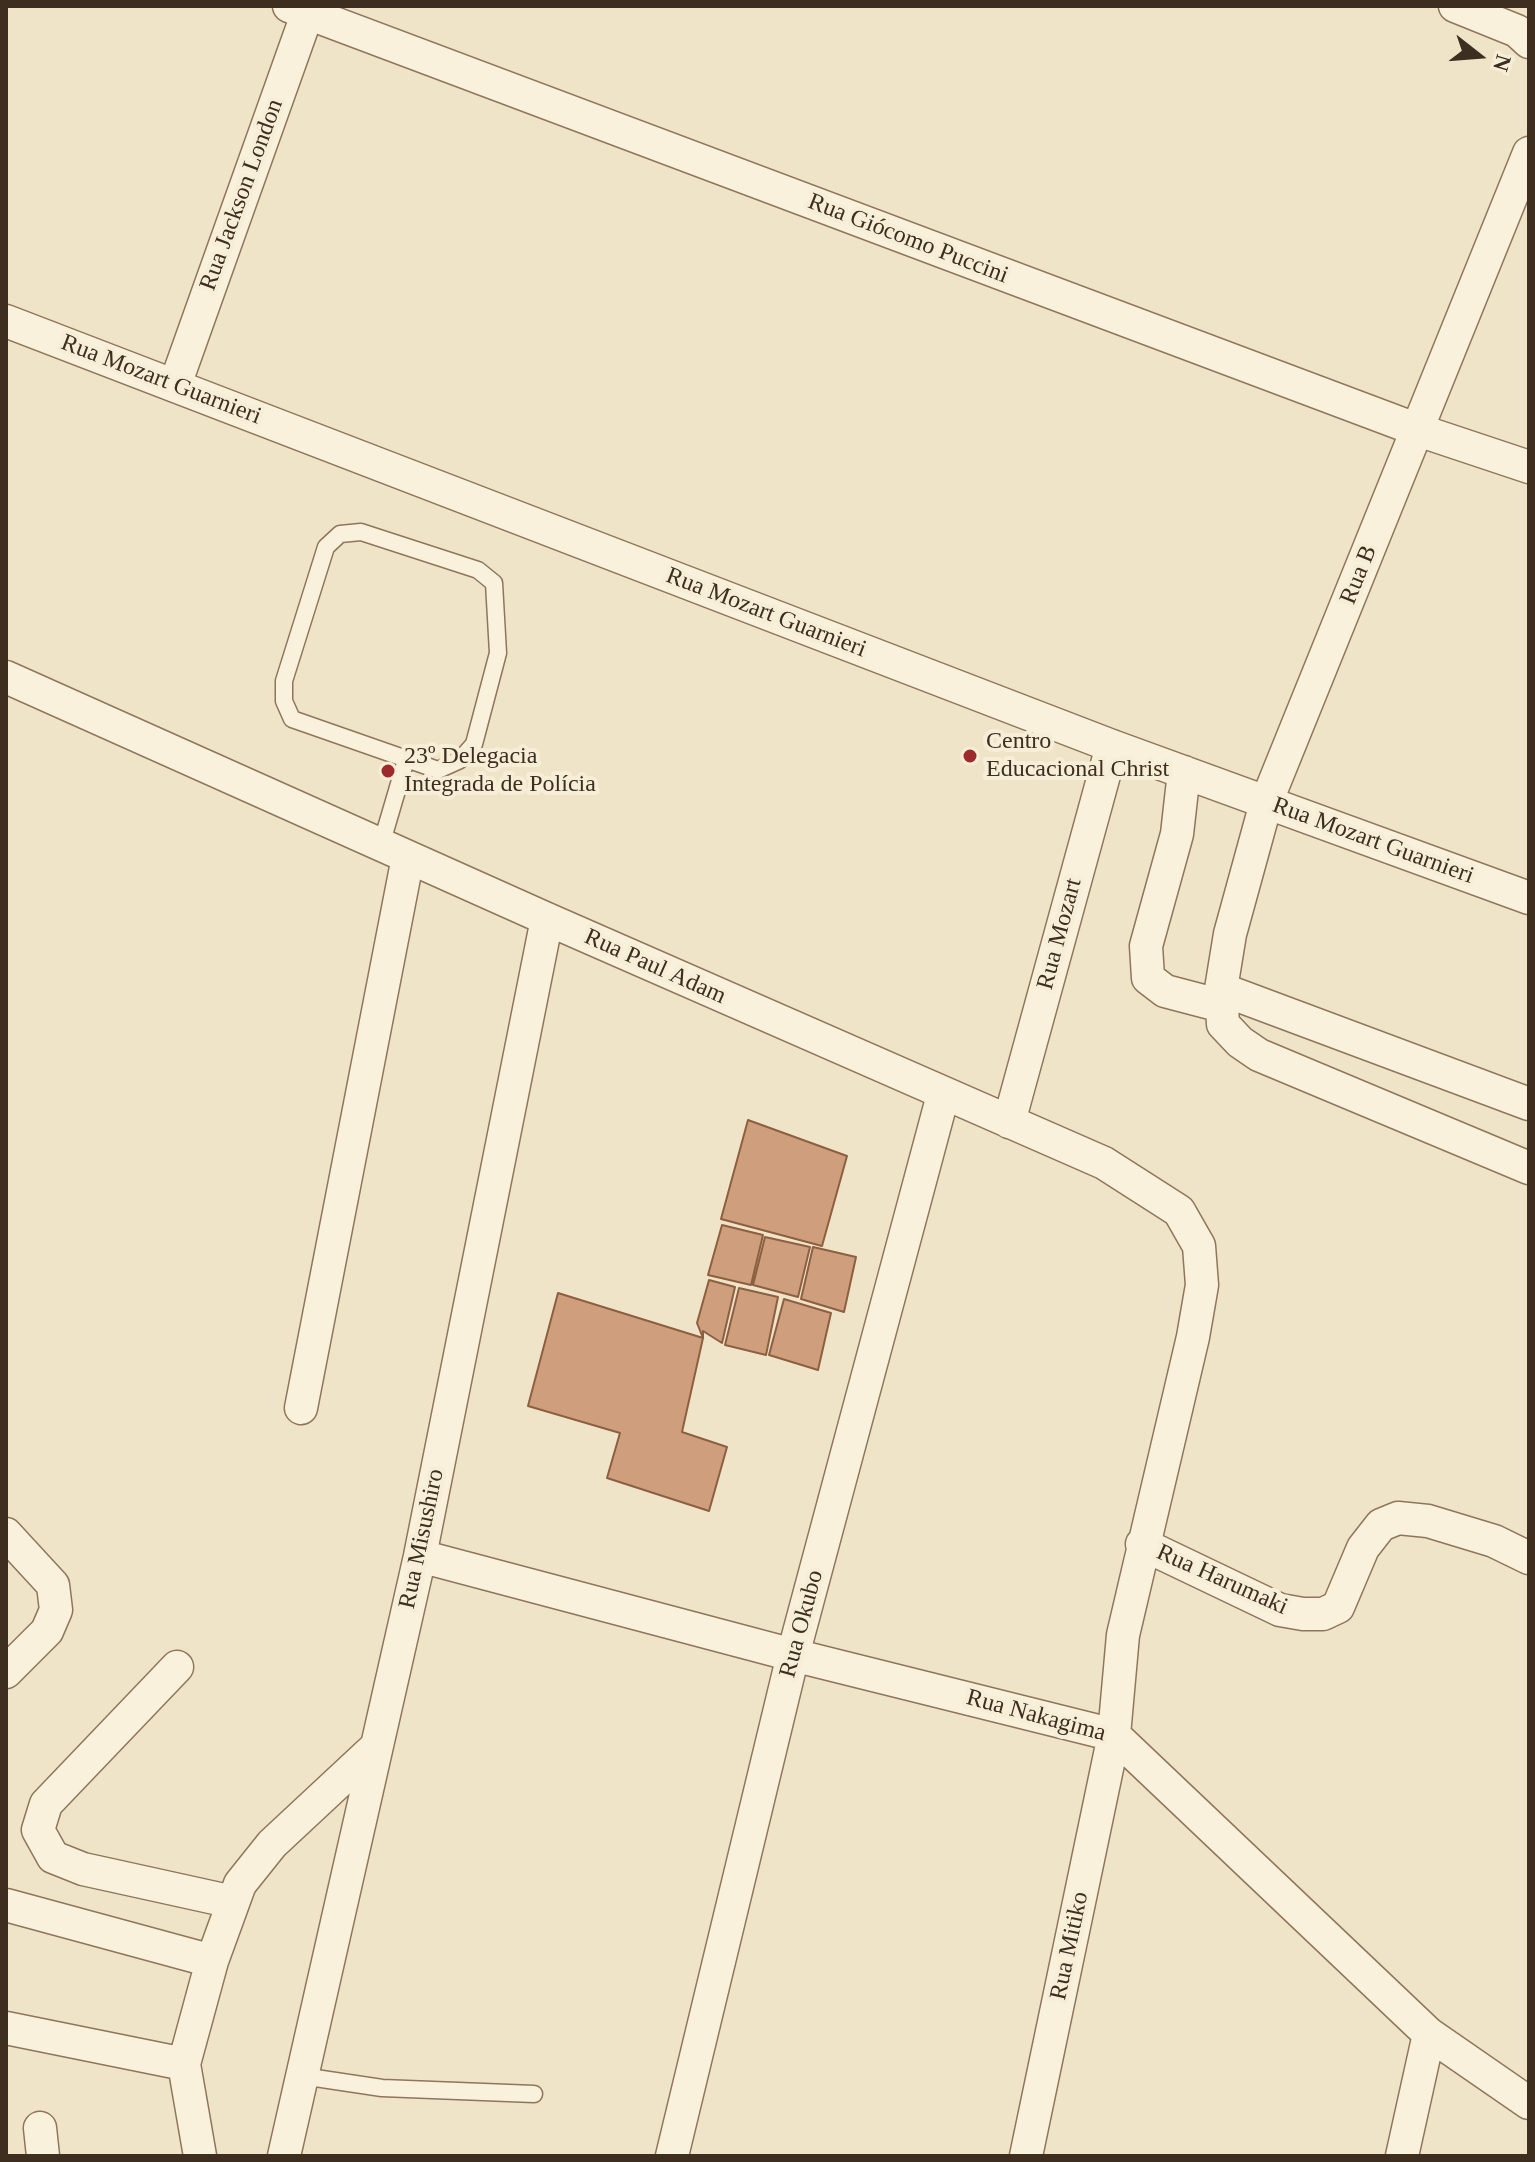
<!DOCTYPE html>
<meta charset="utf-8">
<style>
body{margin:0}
#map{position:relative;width:1535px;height:2162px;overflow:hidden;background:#f0e4c8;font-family:"Times New Roman",serif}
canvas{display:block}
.frame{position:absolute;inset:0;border:8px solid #3d2e20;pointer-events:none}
.north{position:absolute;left:1439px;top:16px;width:80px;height:80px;-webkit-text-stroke:6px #f7eed8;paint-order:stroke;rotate:107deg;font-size:22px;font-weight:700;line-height:32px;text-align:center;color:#3d2e20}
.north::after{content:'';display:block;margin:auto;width:28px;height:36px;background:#3d2e20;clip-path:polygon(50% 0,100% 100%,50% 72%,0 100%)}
</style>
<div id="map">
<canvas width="1535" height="2162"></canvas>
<div class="frame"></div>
<div class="north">N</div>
</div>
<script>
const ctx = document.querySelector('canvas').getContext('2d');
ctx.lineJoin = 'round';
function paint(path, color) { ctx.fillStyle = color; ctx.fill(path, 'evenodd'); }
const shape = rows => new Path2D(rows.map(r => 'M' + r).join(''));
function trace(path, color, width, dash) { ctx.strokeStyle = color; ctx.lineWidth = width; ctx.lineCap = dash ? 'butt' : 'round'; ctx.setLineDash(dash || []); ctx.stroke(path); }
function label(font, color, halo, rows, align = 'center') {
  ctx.font = font + ' "Times New Roman",serif'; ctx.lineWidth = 8; ctx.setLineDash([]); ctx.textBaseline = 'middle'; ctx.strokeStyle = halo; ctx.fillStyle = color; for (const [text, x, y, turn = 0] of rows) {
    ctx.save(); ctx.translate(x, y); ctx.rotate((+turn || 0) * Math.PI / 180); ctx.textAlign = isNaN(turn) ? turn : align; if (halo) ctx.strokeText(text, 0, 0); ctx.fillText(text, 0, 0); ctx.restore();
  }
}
const building = shape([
 [748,1120,847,1156,822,1246,721,1219,748,1120],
 [722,1225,763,1235,751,1285,708,1275,722,1225],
 [765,1237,810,1247,798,1297,753,1285,765,1237],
 [813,1247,856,1257,844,1312,801,1299,813,1247],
 [709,1280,735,1287,722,1343,703,1331,703,1338,697,1323,709,1280],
 [739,1288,778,1297,766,1355,725,1345,739,1288],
 [558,1293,703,1338,682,1432,727,1447,709,1511,607,1478,620,1433,528,1406,558,1293],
 [784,1299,831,1313,818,1370,769,1355,784,1299]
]);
paint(building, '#cf9f7d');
trace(building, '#8d5f41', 2);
const service = shape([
 [361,532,478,570,494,583,498,653,474,744,460,760,438,770,292,719,284,701,284,681,326,547,340,534,361,532],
 [381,845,406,760],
 [302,2076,382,2088,534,2094]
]);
const minor = shape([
 [289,6,1418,430,1529,467],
 [1455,6,1517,31,1529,42],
 [1529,153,1266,803,1230,934,1221,989,1223,1024,1240,1042,1259,1055,1529,1168],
 [6,321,1112,746,1529,898],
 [175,385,310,6],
 [6,677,547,919,1104,1163,1179,1211,1199,1246,1202,1285,1193,1337,1123,1635,1114,1735,1026,2156],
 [1184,772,1177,834,1146,946,1148,978,1165,991,1222,1006],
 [1221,989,1529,1104],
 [1009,1122,1112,746],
 [301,1408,408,857],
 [6,1534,53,1585,56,1610,47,1631,6,1672],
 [1142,1544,1280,1610,1303,1614,1323,1614,1338,1607,1363,1548,1381,1525,1398,1518,1428,1521,1494,1541,1529,1558],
 [420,1556,793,1655,1114,1735,1429,2034,1529,2103],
 [177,1667,46,1804,38,1830,53,1857,83,1869,233,1902],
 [6,1905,212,1961],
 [6,2028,184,2064],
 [40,2128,43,2156],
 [200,2156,184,2064,212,1961,240,1884,272,1844,375,1748],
 [284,2156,420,1556,547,919],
 [672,2156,793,1655,943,1095],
 [1402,2156,1429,2034]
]);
trace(service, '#8d765c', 19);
trace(minor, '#8d765c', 35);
trace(service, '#faf1dc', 16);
trace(minor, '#faf1dc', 32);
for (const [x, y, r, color] of [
 [970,756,8,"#9e2a2b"],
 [388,771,8,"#9e2a2b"]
]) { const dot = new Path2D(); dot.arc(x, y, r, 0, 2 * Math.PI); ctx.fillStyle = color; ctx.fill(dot); trace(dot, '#f7eed8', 3); }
label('24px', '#3d2e20', '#f7eed8', [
 ["Rua Jackson London",242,195,-70],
 ["Rua Giócomo Puccini",908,239,21],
 ["Rua Mozart Guarnieri",161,380,21],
 ["Rua B",1359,575,-68],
 ["Rua Mozart Guarnieri",766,613,21],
 ["Rua Mozart Guarnieri",1373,841,20],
 ["Rua Mozart",1060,934,-75],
 ["Rua Paul Adam",655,967,24],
 ["Rua Misushiro",422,1539,-78],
 ["Rua Harumaki",1222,1580,24],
 ["Rua Okubo",802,1624,-75],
 ["Rua Nakagima",1036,1716,15],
 ["Rua Mitiko",1070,1946,-78]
]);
label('24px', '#3d2e20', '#f7eed8', [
 ["Centro",986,742],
 ["Educacional Christ",986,770],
 ["23º Delegacia",404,757],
 ["Integrada de Polícia",404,785]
], 'left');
</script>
